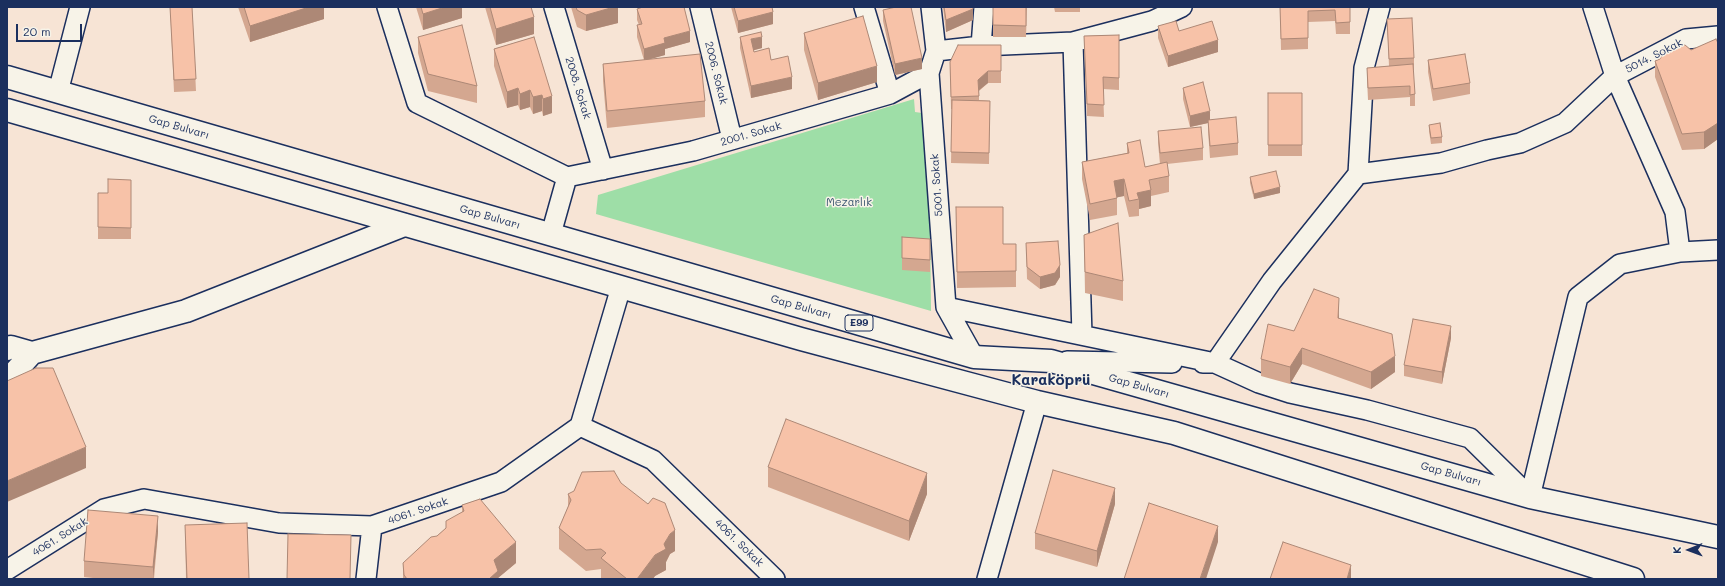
<!DOCTYPE html>
<meta charset="utf-8">
<style>
body{margin:0}
#map{position:relative;width:1725px;height:586px;overflow:hidden;background:#f7e4d5;font-family:Mali,sans-serif}
canvas{display:block}
.frame{position:absolute;inset:0;border:8px solid #1b2f5e;pointer-events:none}
.north{position:absolute;left:1669px;top:530px;width:40px;height:40px;-webkit-text-stroke:3px #f7f3e8;paint-order:stroke;rotate:269deg;font-size:11px;font-weight:700;line-height:16px;text-align:center;color:#1b2f5e}
.north::after{content:'';display:block;margin:auto;width:14px;height:18px;background:#1b2f5e;clip-path:polygon(50% 0,100% 100%,50% 72%,0 100%)}
.scale{position:absolute;left:16px;top:24px;width:66px;height:18px;box-sizing:border-box;border:2px solid #1b2f5e;border-top:0;padding-left:5px;font-size:12px;line-height:14px;white-space:nowrap;color:#1b2f5e;-webkit-text-stroke:3px #f7f3e8;paint-order:stroke}
</style>
<div id="map">
<canvas width="1725" height="586"></canvas>
<div class="frame"></div>
<div class="north">K</div>
<div class="scale">20 m</div>
</div>
<script>
const ctx = document.querySelector('canvas').getContext('2d');
ctx.lineJoin = 'round';
function paint(path, color) { ctx.fillStyle = color; ctx.fill(path, 'evenodd'); }
const shape = rows => new Path2D(rows.map(r => 'M' + r).join(''));
function trace(path, color, width, dash) { ctx.strokeStyle = color; ctx.lineWidth = width; ctx.lineCap = dash ? 'butt' : 'round'; ctx.setLineDash(dash || []); ctx.stroke(path); }
function label(font, color, halo, rows, align = 'center') {
  ctx.font = font + ' Mali,sans-serif'; ctx.lineWidth = 3; ctx.setLineDash([]); ctx.textBaseline = 'middle'; ctx.strokeStyle = halo; ctx.fillStyle = color; for (const [text, x, y, turn = 0] of rows) {
    ctx.save(); ctx.translate(x, y); ctx.rotate((+turn || 0) * Math.PI / 180); ctx.textAlign = isNaN(turn) ? turn : align; if (halo) ctx.strokeText(text, 0, 0); ctx.fillText(text, 0, 0); ctx.restore();
  }
}
paint(shape([
 [914,99,915,112,929,114,931,311,596,214,598,195]
]), '#9edea7');
const street = shape([
 [387,7,417,103,567,177,551,234],
 [554,7,603,170],
 [700,7,732,139],
 [864,7,890,94],
 [931,7,936,51,929,73,946,307,974,357],
 [1593,7,1615,76,1675,212,1680,252],
 [1073,42,1082,335],
 [981,46,984,7],
 [936,51,981,46,1073,42,1152,21,1182,7],
 [58,92,80,7],
 [1358,174,1441,163,1487,150,1520,143,1565,123,1615,76,1686,39,1718,36],
 [567,177,693,151,890,94,929,73],
 [946,307,1215,363,1259,383,1290,393,1367,410,1470,438,1530,497],
 [1067,361,1172,363],
 [1203,363,1215,363,1272,281,1358,174,1364,68,1380,7],
 [580,426,621,287],
 [1530,497,1578,297,1620,264,1680,252,1718,250],
 [7,570,104,509,144,499,279,523,372,526,501,482,580,426,653,460,775,579],
 [366,579,372,526],
 [987,579,1037,402]
]);
const secondary = shape([
 [7,349,11,347,32,353,186,311,404,225],
 [7,376,14,373,32,353]
]);
const highway = shape([
 [7,77,974,357,1051,361,1530,497,1718,537],
 [7,110,801,339,1037,402,1174,433,1633,579]
]);
trace(street, '#1b2f5e', 22);
trace(secondary, '#1b2f5e', 25);
trace(highway, '#1b2f5e', 25);
trace(street, '#f7f3e8', 19);
trace(secondary, '#f7f3e8', 22);
trace(highway, '#f7f3e8', 22);
paint(shape([
 [170,7,192,7,196,91,174,92],
 [238,7,324,7,324,19,250,42],
 [416,7,462,7,462,18,423,30],
 [485,7,531,7,534,34,496,45],
 [571,7,618,7,618,23,586,31,577,27],
 [731,7,772,7,773,24,738,33],
 [943,7,973,7,973,20,946,32],
 [1027,7,1026,37,993,37,993,25],
 [1054,7,1080,7,1080,12,1055,12],
 [1280,7,1350,7,1350,34,1336,34,1335,21,1308,22,1308,49,1281,50],
 [637,9,690,42,665,49,665,55,649,59,705,101,705,117,607,128,603,81,603,64,644,60,637,37,637,25,639,25,637,20],
 [883,10,922,69,895,75,883,21],
 [1387,19,1414,58,1414,70,1413,70,1415,94,1415,106,1410,106,1410,97,1368,100,1367,79,1367,68,1389,66],
 [1158,26,1179,31,1218,52,1168,67,1158,38],
 [804,33,877,82,818,100,804,50],
 [1119,35,1119,90,1103,89,1104,117,1087,116,1084,36],
 [418,37,477,86,477,103,428,91,418,53],
 [534,37,552,113,543,116,542,111,533,114,530,107,520,110,518,105,507,108,494,66,494,49],
 [740,37,762,48,754,50,754,52,771,60,792,89,751,98,740,48],
 [1001,45,1001,83,988,83,979,91,979,100,990,101,989,164,951,163,952,109,951,109,950,62],
 [1660,59,1718,131,1718,139,1704,149,1682,150,1655,77,1655,61],
 [1428,60,1470,83,1470,94,1433,101,1428,72],
 [1183,88,1210,120,1238,143,1238,155,1210,158,1208,131,1208,123,1190,127,1183,99],
 [1268,93,1302,93,1302,156,1268,156],
 [1429,125,1442,137,1442,143,1431,144,1429,131],
 [1158,131,1203,148,1203,160,1167,164,1169,176,1169,192,1151,196,1151,206,1139,209,1139,216,1129,217,1124,196,1117,197,1117,215,1090,220,1082,179,1082,162,1127,153,1127,143,1145,167,1160,164,1158,143],
 [1250,177,1280,193,1254,199,1250,183],
 [131,180,131,239,98,239,98,193,108,193],
 [956,207,1003,244,1016,244,1016,287,957,288],
 [1084,235,1123,281,1123,301,1085,293],
 [902,237,930,239,930,272,902,270],
 [1026,243,1060,277,1055,285,1040,289,1027,279],
 [1339,315,1339,318,1395,372,1371,389,1302,364,1290,384,1261,376,1261,359,1294,331],
 [1451,338,1442,384,1404,376,1404,365],
 [768,467,927,494,909,541,768,487],
 [621,483,675,551,670,554,666,562,666,570,655,576,653,579,601,579,601,569,586,571,559,549,559,528,568,507,568,494],
 [1115,504,1097,567,1035,549,1035,533],
 [462,505,516,563,498,578,498,579,403,579,403,563,437,536,446,528,462,512],
 [185,525,249,579,186,579],
 [158,532,154,579,102,579,84,577,84,561]
]), '#d4a790');
paint(shape([
 [309,7,324,7,324,19,250,42,250,26],
 [445,7,462,7,462,18,423,30,423,14],
 [614,7,618,7,618,23,586,31,586,15],
 [973,9,973,20,946,32,946,20],
 [773,12,773,24,738,33,738,21],
 [534,17,534,34,496,45,496,29],
 [690,31,690,42,665,49,665,55,644,61,644,49,664,38],
 [762,37,762,48,751,51,751,39],
 [1218,40,1218,52,1168,67,1168,56],
 [922,58,922,69,895,75,895,64],
 [877,66,877,82,818,100,818,83],
 [988,71,988,83,978,91,978,80],
 [792,77,792,89,751,98,751,86],
 [518,88,518,105,507,108,507,92],
 [530,90,530,107,520,110,520,94],
 [542,95,542,111,533,114,533,97],
 [552,96,552,113,543,116,543,99],
 [1210,111,1210,122,1208,120,1208,123,1190,127,1190,116],
 [1718,114,1718,139,1704,149,1704,132],
 [1124,179,1124,196,1114,198,1114,181],
 [1280,187,1280,193,1254,199,1254,194],
 [1151,190,1151,206,1139,209,1139,199,1137,193],
 [1060,265,1060,277,1055,285,1040,289,1040,277],
 [1339,298,1339,315,1338,334,1338,318],
 [1451,326,1451,338,1442,384,1442,372],
 [1302,348,1302,364,1290,384,1290,367],
 [1395,356,1395,372,1371,389,1371,372],
 [86,447,86,468,7,502,7,481],
 [927,473,927,494,909,541,909,521],
 [1115,488,1115,504,1097,567,1097,551],
 [158,516,158,532,153,579,153,567],
 [1218,526,1218,542,1206,579,1200,579],
 [675,530,675,551,670,554,666,562,666,570,655,576,653,579,637,579,664,544,670,534],
 [516,542,516,563,498,578,498,579,489,579,494,560],
 [1351,565,1351,579,1347,579]
]), '#ad8876');
const building = shape([
 [170,7,192,7,196,79,174,80,170,7],
 [244,7,309,7,250,26,244,7],
 [421,7,445,7,423,14,421,7],
 [490,7,531,7,534,17,496,29,490,7],
 [576,7,614,7,586,15,577,10,576,7],
 [643,7,684,7,690,31,664,38,665,43,644,49,637,25,642,24,637,9,643,7],
 [734,7,772,7,773,12,738,21,734,7],
 [896,7,911,7,922,58,895,64,883,10,896,7],
 [944,7,973,7,973,9,946,20,944,7],
 [993,7,1026,7,1026,26,993,25,993,7],
 [1280,7,1350,7,1350,22,1336,23,1335,10,1308,11,1308,38,1281,39,1280,7],
 [863,16,877,66,818,83,804,33,863,16],
 [1412,18,1414,58,1389,59,1387,19,1412,18],
 [1176,21,1179,31,1212,21,1218,40,1168,56,1158,26,1176,21],
 [462,25,477,86,428,74,418,37,462,25],
 [761,32,762,37,751,39,754,52,769,48,771,60,788,56,792,77,751,86,740,37,761,32],
 [1119,35,1119,78,1103,77,1104,105,1087,104,1084,36,1119,35],
 [534,37,552,96,543,99,542,95,533,97,530,90,520,94,518,88,507,92,494,49,534,37],
 [1716,39,1718,43,1718,123,1704,132,1682,134,1655,61,1660,59,1664,51,1677,45,1685,45,1691,50,1716,39],
 [958,45,1001,45,1001,71,988,71,978,80,979,96,951,97,950,62,958,45],
 [700,54,705,101,607,111,603,64,700,54],
 [1465,54,1470,83,1433,89,1428,60,1465,54],
 [1413,64,1415,94,1410,95,1410,86,1368,88,1367,68,1413,64],
 [1203,82,1210,111,1190,116,1183,88,1203,82],
 [1268,93,1302,93,1302,145,1268,145,1268,93],
 [952,100,990,101,989,153,951,152,952,100],
 [1236,117,1238,143,1210,146,1208,120,1236,117],
 [1440,123,1442,137,1431,138,1429,125,1440,123],
 [1201,127,1203,148,1160,153,1158,131,1201,127],
 [1140,140,1145,167,1167,162,1169,176,1149,180,1151,190,1137,193,1139,199,1129,201,1124,179,1114,181,1117,198,1090,204,1082,162,1129,153,1127,143,1140,140],
 [1276,171,1280,187,1254,194,1250,177,1276,171],
 [108,179,131,180,131,228,98,227,98,193,108,193,108,179],
 [956,207,1003,207,1003,244,1016,244,1016,271,957,272,956,207],
 [1118,223,1123,281,1085,272,1084,235,1118,223],
 [902,237,930,239,930,260,902,258,902,237],
 [1058,241,1060,265,1055,273,1040,277,1027,267,1026,243,1058,241],
 [1314,289,1339,298,1338,318,1392,334,1395,356,1371,372,1302,348,1290,367,1261,359,1268,324,1294,331,1314,289],
 [1413,319,1451,326,1442,372,1404,365,1413,319],
 [36,368,53,368,86,447,7,481,7,381,36,368],
 [786,419,927,473,909,521,768,467,786,419],
 [1053,470,1115,488,1097,551,1035,533,1053,470],
 [614,471,621,483,648,504,653,498,665,503,675,530,670,534,664,544,666,549,655,555,637,579,627,579,601,558,606,553,601,549,586,550,559,528,571,500,568,494,574,491,582,472,614,471],
 [480,499,516,542,494,560,498,571,489,579,407,579,404,575,403,563,431,537,437,536,446,528,446,521,464,511,462,505,480,499],
 [1149,503,1218,526,1200,579,1124,579,1149,503],
 [88,510,158,516,153,567,84,561,88,510],
 [247,523,249,579,187,579,185,525,247,523],
 [288,534,351,535,350,579,287,579,288,534],
 [1283,542,1351,565,1347,579,1270,579,1283,542]
]);
paint(building, '#f7c2a8');
trace(building, '#ad8876', 1);
for (const [x, y, w] of [
 [859,323,28]
]) { const box = new Path2D(); box.roundRect(x - w / 2, y - 8, w, 16, 3); ctx.fillStyle = '#f7f3e8'; ctx.fill(box); trace(box, '#1b2f5e', 1); }
label('bold 10px', '#1b2f5e', null, [
 ["E99",859,323]
]);
label('11px', '#1b2f5e', '#f7f3e8', [
 ["5014. Sokak",1654,56,-27],
 ["2006. Sokak",716,73,76],
 ["2008. Sokak",578,88,73],
 ["Gap Bulvarı",179,127,16],
 ["2001. Sokak",751,134,-16],
 ["5001. Sokak",937,185,-94],
 ["Gap Bulvarı",490,217,16],
 ["Gap Bulvarı",801,307,16],
 ["Gap Bulvarı",1139,386,16],
 ["Gap Bulvarı",1451,474,16],
 ["4061. Sokak",418,511,-19],
 ["4061. Sokak",60,537,-32],
 ["4061. Sokak",739,543,44]
]);
label('11px', '#35526d', '#f7f3e8', [
 ["Mezarlık",849,203]
]);
label('bold 15px', '#1b2f5e', '#f7f3e8', [
 ["Karaköprü",1051,380]
]);
</script>
